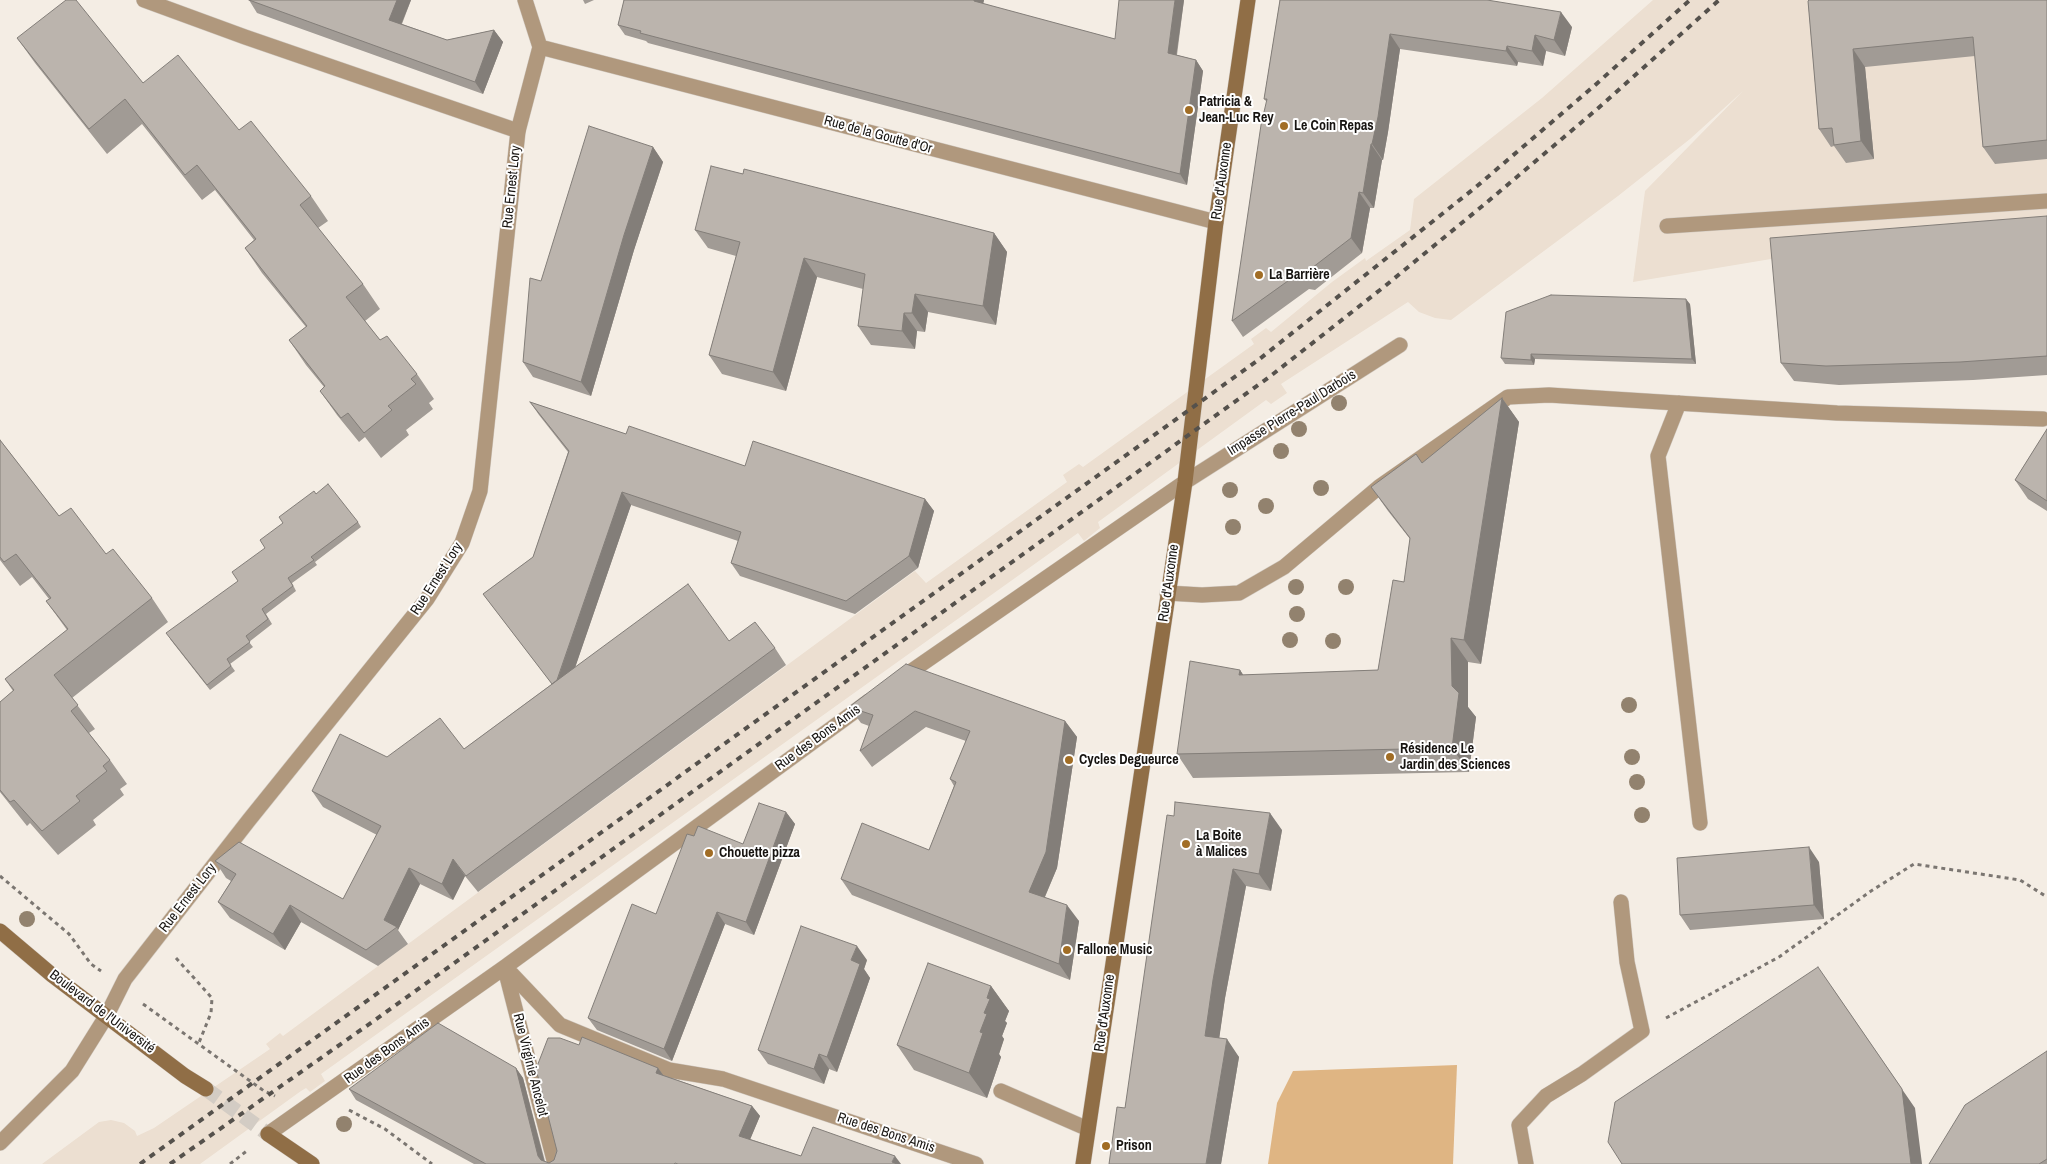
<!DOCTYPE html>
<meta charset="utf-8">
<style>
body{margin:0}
canvas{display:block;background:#f4ede4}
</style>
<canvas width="2047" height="1164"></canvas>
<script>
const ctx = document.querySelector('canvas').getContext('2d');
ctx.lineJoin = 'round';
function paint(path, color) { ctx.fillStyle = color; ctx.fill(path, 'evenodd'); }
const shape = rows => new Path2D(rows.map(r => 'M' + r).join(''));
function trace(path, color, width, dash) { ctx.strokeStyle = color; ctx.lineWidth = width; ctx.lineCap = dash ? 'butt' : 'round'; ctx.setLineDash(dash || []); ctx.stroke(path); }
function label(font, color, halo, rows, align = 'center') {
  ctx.font = font + ' "Archivo Narrow",sans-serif'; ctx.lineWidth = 4; ctx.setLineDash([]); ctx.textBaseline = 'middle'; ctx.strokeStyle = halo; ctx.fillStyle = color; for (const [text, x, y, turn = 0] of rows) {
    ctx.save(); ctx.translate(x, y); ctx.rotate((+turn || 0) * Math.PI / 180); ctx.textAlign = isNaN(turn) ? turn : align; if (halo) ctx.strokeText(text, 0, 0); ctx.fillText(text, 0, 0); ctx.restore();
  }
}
paint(shape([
 [1653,0,2047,0,2047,235,1783,257,1633,282,1645,191,1743,91,1690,139,1618,196,1451,320,1435,318,1419,312,1408,302,1281,384,1287,393,1271,404,1266,400,1098,522,1100,528,1084,541,1078,533,321,1074,325,1081,310,1092,306,1088,301,1091,200,1164,42,1164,99,1122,111,1120,124,1123,135,1131,137,1136,154,1128,270,1049,266,1044,280,1033,283,1036,915,571,926,583,1067,482,1063,475,1079,464,1083,467,1247,349,1254,344,1251,339,1266,328,1271,332,1332,282,1365,258,1366,261,1410,230,1414,199,1542,98]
]), '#ecdfd1');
paint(shape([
 [1457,1065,1453,1164,1268,1164,1277,1103,1293,1071]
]), '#dfb583');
trace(shape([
 [206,1089,268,1134]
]), '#d3ccc4', 15, [15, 8]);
const lane = shape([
 [144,0,245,37,518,131],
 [1667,226,2047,201],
 [1679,403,1658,456,1700,823],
 [1167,593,1202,595,1239,593,1284,567,1379,487,1508,397,1549,395,1837,413,2043,419],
 [1001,1091,1088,1129],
 [1526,1164,1519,1125,1546,1096,1582,1074,1642,1031,1627,962,1621,902]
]);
const street = shape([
 [525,0,540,47],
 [540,47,1216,222],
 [900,679,1185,482,1400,345],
 [505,967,560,1025,669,1070,723,1079,976,1164],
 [505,969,555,1164],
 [268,1134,505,967,869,701],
 [0,1143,72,1071,107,1015,125,979,249,820,427,599,462,543,480,491,518,131,540,47]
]);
const secondary = shape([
 [0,931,52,975,185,1076,206,1089],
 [268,1134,312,1164],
 [1083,1164,1185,482,1216,222,1248,0]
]);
trace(lane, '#d1cac2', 16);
trace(street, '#d1cac2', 16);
trace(secondary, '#d1cac2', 16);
trace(shape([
 [0,876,69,934,91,964,101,971],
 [176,958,212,998,211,1013,198,1045],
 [143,1004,264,1091,275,1096],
 [1666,1018,1779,957,1871,891,1914,864,2020,880,2047,897],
 [349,1110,385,1129,432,1164],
 [230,1164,248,1150]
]), '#7b7671', 3, [4, 4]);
trace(lane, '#b0987d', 15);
trace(street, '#b0987d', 15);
trace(secondary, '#906e46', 15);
trace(shape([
 [140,1164,1257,361,1476,187,1594,86,1690,0],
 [170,1164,375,1020,1268,378,1385,286,1486,203,1596,110,1719,0]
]), '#55514c', 4, [6, 6]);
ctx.fillStyle = '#92826e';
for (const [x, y] of [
 [1339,403],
 [1299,429],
 [1281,451],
 [1321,488],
 [1230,490],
 [1266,506],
 [1233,527],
 [1296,587],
 [1346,587],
 [1297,614],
 [1290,640],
 [1333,641],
 [1629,705],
 [1632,757],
 [1637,782],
 [1642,815],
 [27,919],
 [344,1124]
]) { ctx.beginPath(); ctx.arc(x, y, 8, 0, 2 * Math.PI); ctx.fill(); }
paint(shape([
 [249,0,411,0,402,24,447,40,494,30,503,42,483,94,257,13],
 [583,0,594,0,585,4],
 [624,0,984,0,983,4,1115,39,1184,0,1177,55,1196,60,1203,71,1187,185,648,43,646,41,625,35,618,25],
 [1280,0,1572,27,1565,56,1546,51,1543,66,1518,62,1517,66,1400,49,1388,132,1383,160,1382,160,1374,208,1370,208,1362,253,1315,290,1309,289,1243,337,1232,321,1267,102,1264,99],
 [2047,0,2047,159,1995,164,1983,147,1975,56,1865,67,1874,159,1846,163,1834,146,1831,147,1819,129,1808,1],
 [17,38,143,83,239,130,311,196,328,221,318,228,363,284,380,309,365,321,380,340,417,374,434,399,429,403,433,409,406,430,409,435,381,458,365,437,359,442,337,415,320,391,324,387,306,365,289,340,306,327,262,273,245,248,254,240,215,190,202,200,142,124,107,154,35,63],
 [653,147,663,162,634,250,591,396,533,377,523,362,541,281],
 [743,174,994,233,1007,252,996,325,928,312,925,332,917,331,915,349,871,345,858,326,863,289,817,277,786,391,722,374,709,355,736,256,708,248,695,230],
 [2047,216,2047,375,1973,380,1839,385,1794,381,1781,363],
 [1690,304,1696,364,1535,359,1534,365,1505,364,1501,358],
 [1502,398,1519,422,1481,664,1468,662,1468,707,1476,717,1469,772,1193,778,1177,754,1240,670,1243,675,1378,670,1404,582,1410,539,1388,511,1371,487,1422,463],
 [530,402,626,434,745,466,925,499,934,511,918,568,855,614,740,576,731,563,738,541,631,505,575,667,729,641,775,648,786,665,478,892,465,876,453,900,420,884,398,930,408,944,378,966,301,922,285,950,230,918,218,902,231,881,226,878,215,861,343,899,377,835,323,807,312,791,387,757,464,749,552,684,483,594,533,557,568,452,539,415],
 [2047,429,2047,511,2028,499,2015,480],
 [0,440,59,516,106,554,152,598,168,622,72,698,95,729,89,733,110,760,127,784,120,789,124,795,93,820,96,825,58,855,30,823,27,826,0,792,0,702,13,691,5,679,67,630,46,601,49,599,32,577,20,586,0,560],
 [316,494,358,522,361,527,315,562,317,565,292,583,296,591,266,614,272,624,249,642,253,647,230,664,235,671,210,690,170,639,238,581,265,548,283,523],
 [849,707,1065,721,1077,737,1057,868,1045,897,1079,921,1070,980,852,895,841,879,929,850,954,786,950,779,966,741,926,727,872,767,860,751,869,726,861,723],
 [786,812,795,824,754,935,725,924,672,1061,597,1030,588,1018,656,914,743,844],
 [1174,816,1282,830,1271,891,1246,886,1225,998,1219,1038,1239,1057,1221,1164,1109,1164,1125,1108],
 [1819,862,1824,919,1690,930,1680,915],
 [867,960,864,969,870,978,837,1072,829,1069,824,1084,768,1064,758,1050],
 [991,986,1009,1011,1005,1021,1007,1023,1002,1036,1004,1039,999,1054,1001,1057,987,1098,914,1070,897,1045],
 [579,1045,658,1068,663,1075,752,1106,760,1116,750,1139,801,1156,901,1164,474,1164,356,1100,349,1089,516,1068,523,1078,545,1161,549,1163,554,1160],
 [2047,1051,2047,1164,1929,1164]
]), '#a19b95');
paint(shape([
 [397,0,411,0,398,32,389,20],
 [974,0,984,0,981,12,974,1],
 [1175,0,1184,0,1175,64,1168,53],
 [1561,12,1572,27,1565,56,1554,40],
 [494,30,503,42,483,94,475,82],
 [1390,34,1400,49,1388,132,1383,160,1372,144],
 [1535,35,1546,51,1543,66,1532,51],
 [1507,46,1518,62,1517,66,1506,51],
 [1853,49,1865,67,1874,159,1861,141],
 [1196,60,1203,71,1187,185,1180,174],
 [1371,144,1382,160,1374,208,1363,193],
 [653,147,663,162,634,250,591,396,581,382,624,235],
 [1359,192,1370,208,1362,253,1351,238],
 [994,233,1007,252,996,325,983,306],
 [804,258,817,277,786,391,773,372],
 [915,294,928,312,925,332,912,313],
 [1686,299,1690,304,1696,364,1692,359],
 [904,313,917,331,915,349,902,331],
 [1531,354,1535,359,1534,365,1531,360],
 [1502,398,1519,422,1481,664,1464,640],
 [622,492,631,505,564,700,555,687],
 [925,499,934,511,918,568,909,556],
 [1451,638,1468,662,1468,707,1476,717,1469,772,1452,748],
 [1240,670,1256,694,1239,675],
 [1065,721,1077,737,1057,868,1040,908,1029,892],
 [786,812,795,824,754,935,746,922],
 [1270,813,1282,830,1271,891,1259,874],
 [1809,847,1819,862,1824,919,1814,905],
 [453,859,465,876,453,900,442,884],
 [409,868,420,884,398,930,397,927,384,920],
 [1233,869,1246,886,1225,998,1217,1054,1205,1036,1213,980],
 [290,905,301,922,285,950,273,934],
 [1067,905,1079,921,1070,980,1059,964],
 [717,912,725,924,672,1061,664,1049],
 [857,946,867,960,864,969,870,978,837,1072,827,1057,851,960],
 [991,986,1009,1011,1005,1021,1007,1023,1002,1036,1004,1039,999,1054,1001,1057,987,1098,969,1073,980,1032,987,998],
 [1831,986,1915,1108,1922,1164,1911,1164],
 [1227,1039,1239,1057,1221,1164,1206,1164],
 [819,1054,829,1069,824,1084,814,1069],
 [516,1068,523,1078,545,1164,544,1164,538,1156],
 [658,1068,666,1079,656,1073],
 [752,1106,760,1116,747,1147,739,1136],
 [895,1156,901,1164,893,1164,892,1162]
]), '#837e79');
const building = shape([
 [66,0,76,0,143,83,178,55,239,130,251,121,311,196,300,205,363,284,346,297,380,340,387,336,417,374,411,379,416,384,388,406,392,410,364,433,348,413,341,418,320,391,325,386,289,340,307,326,245,248,256,239,197,165,185,175,125,99,89,129,17,38,66,0],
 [249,0,397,0,389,20,447,40,494,30,475,82,249,0],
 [624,0,974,0,974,1,1115,39,1119,0,1175,0,1168,53,1196,60,1180,174,640,33,641,31,618,25,624,0],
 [1280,0,1487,0,1561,12,1554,40,1535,35,1532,51,1507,46,1506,51,1390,34,1378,117,1372,144,1371,144,1363,193,1359,192,1351,238,1304,274,1299,273,1232,321,1261,125,1267,99,1264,99,1280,0],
 [1809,0,2047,0,2047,140,1983,147,1973,37,1853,49,1861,141,1834,145,1832,128,1819,129,1808,1,1809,0],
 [589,126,653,147,624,235,581,382,523,362,530,278,541,281,589,126],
 [711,166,743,174,744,169,994,233,983,306,915,294,912,313,904,313,902,331,858,326,865,274,804,258,773,372,709,355,740,242,695,230,711,166],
 [2047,216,2047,356,1960,362,1826,366,1781,363,1770,238,2047,216],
 [1551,295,1686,299,1692,359,1531,354,1531,360,1501,358,1506,312,1551,295],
 [1502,398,1464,640,1451,638,1452,686,1459,693,1452,748,1177,754,1190,661,1240,670,1239,675,1378,670,1393,580,1404,582,1410,538,1371,487,1416,454,1422,463,1502,398],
 [530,402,626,434,629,426,745,466,753,441,925,499,909,556,846,601,731,563,741,532,622,492,557,680,552,684,483,594,533,557,569,451,530,402],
 [2047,429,2047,501,2015,480,2047,429],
 [0,440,59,516,71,508,106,554,113,549,152,598,54,675,78,705,71,711,110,760,103,766,107,771,76,796,80,801,42,831,14,800,10,802,0,790,0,702,14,690,5,679,68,629,46,601,51,598,16,554,4,562,0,557,0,440],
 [328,484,358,522,311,557,314,560,288,578,293,586,262,609,268,619,246,636,250,642,227,659,231,666,207,685,166,633,238,581,232,572,265,548,260,540,283,523,279,517,314,491,316,494,328,484],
 [688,584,729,641,755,622,775,648,466,876,453,859,442,884,409,868,384,920,397,927,366,950,290,905,273,934,218,902,236,874,215,861,239,842,343,899,381,826,312,791,340,734,387,757,440,718,464,749,688,584],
 [906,664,1065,721,1046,852,1029,892,1067,905,1059,964,841,879,862,823,929,850,956,782,950,779,970,731,915,711,860,751,873,715,849,707,906,664],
 [1175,802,1270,813,1259,874,1233,869,1213,980,1205,1036,1227,1039,1206,1164,1109,1164,1117,1107,1125,1108,1167,815,1174,816,1175,802],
 [759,803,786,812,746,922,717,912,664,1049,588,1018,632,904,656,914,687,834,694,836,698,826,743,844,759,803],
 [1809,847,1814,905,1680,915,1677,858,1809,847],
 [801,926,857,946,851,960,860,964,827,1057,819,1054,814,1069,758,1050,801,926],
 [928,963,991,986,987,998,990,999,984,1013,987,1014,980,1032,983,1033,969,1073,897,1045,928,963],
 [1818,967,1902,1089,1911,1164,1622,1164,1608,1142,1615,1102,1818,967],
 [438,1023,516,1068,538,1156,541,1160,549,1163,554,1160,557,1151,536,1069,548,1038,560,1038,579,1045,582,1037,658,1068,656,1073,752,1106,739,1136,801,1156,813,1127,895,1156,892,1162,897,1164,678,1164,675,1163,674,1164,486,1164,349,1089,438,1023],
 [2047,1051,2047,1159,2039,1164,1929,1164,1965,1105,2047,1051]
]);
paint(building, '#bbb4ad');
trace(building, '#837e79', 1);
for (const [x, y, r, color] of [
 [1189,110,5,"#a16d25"],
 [1284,126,5,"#a16d25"],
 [1259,275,5,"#a16d25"],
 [1390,757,5,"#a16d25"],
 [1069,760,5,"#a16d25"],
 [1186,844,5,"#a16d25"],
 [709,853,5,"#a16d25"],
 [1067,950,5,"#a16d25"],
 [1106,1146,5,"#a16d25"]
]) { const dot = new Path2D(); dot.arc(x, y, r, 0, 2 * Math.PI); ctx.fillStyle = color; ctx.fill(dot); trace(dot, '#fff', 2); }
label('bold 14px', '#171411', '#fff', [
 ["Patricia &",1199,102],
 ["Jean-Luc Rey",1199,118],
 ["Le Coin Repas",1294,126],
 ["La Barrière",1269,275],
 ["Résidence Le",1400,749],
 ["Jardin des Sciences",1400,765],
 ["Cycles Degueurce",1079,760],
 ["La Boite",1196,836],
 ["à Malices",1196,852],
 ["Chouette pizza",719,853],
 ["Fallone Music",1077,950],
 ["Prison",1116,1146]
], 'left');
label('14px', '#171411', '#fff', [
 ["Rue de la Goutte d'Or",878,135,15],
 ["Rue d'Auxonne",1222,181,-82],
 ["Rue Ernest Lory",512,187,-84],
 ["Impasse Pierre-Paul Darbois",1292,413,-32],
 ["Rue Ernest Lory",437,579,-57],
 ["Rue d'Auxonne",1169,583,-82],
 ["Rue des Bons Amis",818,738,-36],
 ["Rue Ernest Lory",188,898,-52],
 ["Boulevard de l'Université",102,1012,37],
 ["Rue d'Auxonne",1105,1013,-82],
 ["Rue des Bons Amis",387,1051,-36],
 ["Rue Virginie Ancelot",530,1065,76],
 ["Rue des Bons Amis",886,1133,18]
]);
</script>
